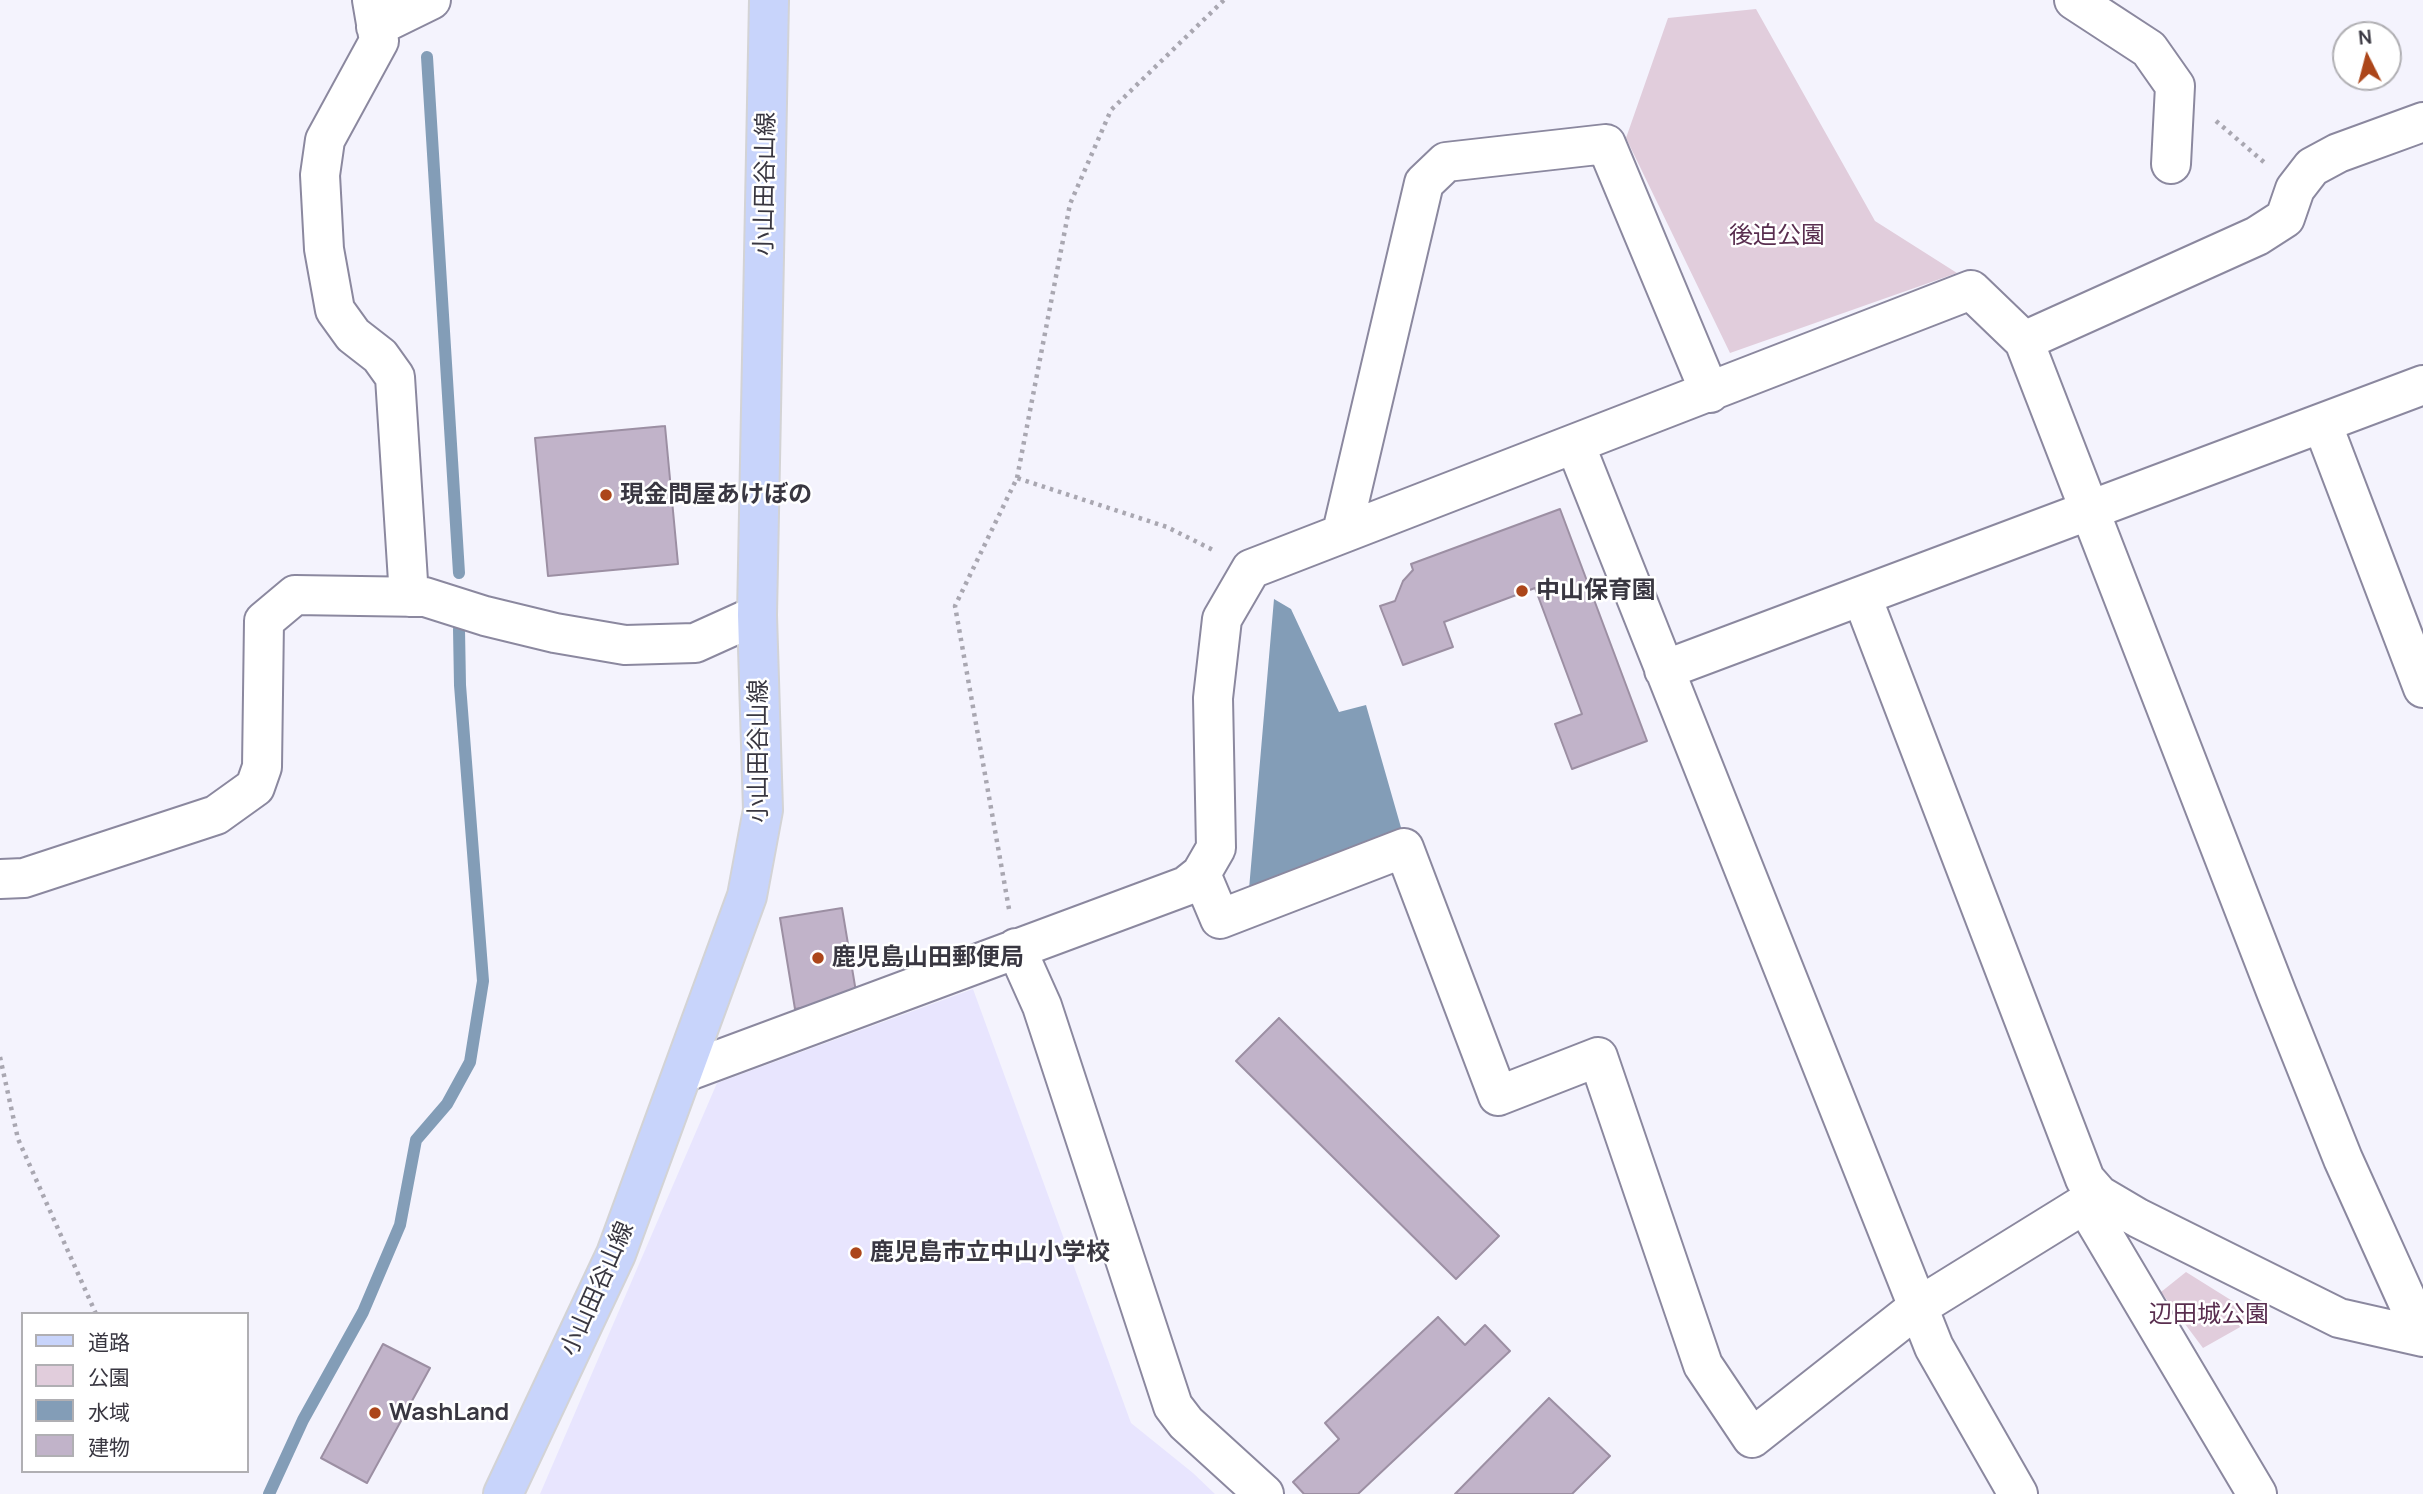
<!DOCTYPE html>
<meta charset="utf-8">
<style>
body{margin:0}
#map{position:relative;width:2423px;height:1494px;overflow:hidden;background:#f4f3fd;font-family:Manrope,"Noto Sans JP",sans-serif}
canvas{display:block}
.legend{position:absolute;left:21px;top:1312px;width:228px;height:161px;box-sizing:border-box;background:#fff;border:2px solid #b0afb3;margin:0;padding:9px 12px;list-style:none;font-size:21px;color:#393741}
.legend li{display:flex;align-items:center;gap:14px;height:35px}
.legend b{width:35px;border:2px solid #b0afb3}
.north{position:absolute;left:2332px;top:21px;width:70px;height:70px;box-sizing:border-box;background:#fff;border:2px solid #b0afb3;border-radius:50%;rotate:354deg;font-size:19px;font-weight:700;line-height:28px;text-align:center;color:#393741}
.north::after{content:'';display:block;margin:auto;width:24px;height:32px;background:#ac461a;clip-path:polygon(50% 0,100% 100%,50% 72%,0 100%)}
</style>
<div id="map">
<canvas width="2423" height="1494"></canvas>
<ul class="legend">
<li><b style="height:9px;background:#c8d4fb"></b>道路</li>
<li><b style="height:19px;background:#e1cddc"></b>公園</li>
<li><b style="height:19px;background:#839db7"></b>水域</li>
<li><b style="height:19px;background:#c1b3c9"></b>建物</li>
</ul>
<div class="north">N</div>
</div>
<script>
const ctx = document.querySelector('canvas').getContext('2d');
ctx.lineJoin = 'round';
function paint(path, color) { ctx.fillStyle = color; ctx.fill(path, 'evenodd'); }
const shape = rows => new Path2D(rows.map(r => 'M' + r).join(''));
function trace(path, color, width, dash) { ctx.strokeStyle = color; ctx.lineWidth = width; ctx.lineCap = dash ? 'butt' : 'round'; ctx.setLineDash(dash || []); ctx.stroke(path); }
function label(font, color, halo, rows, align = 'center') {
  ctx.font = font + ' Manrope,"Noto Sans JP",sans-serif'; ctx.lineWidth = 5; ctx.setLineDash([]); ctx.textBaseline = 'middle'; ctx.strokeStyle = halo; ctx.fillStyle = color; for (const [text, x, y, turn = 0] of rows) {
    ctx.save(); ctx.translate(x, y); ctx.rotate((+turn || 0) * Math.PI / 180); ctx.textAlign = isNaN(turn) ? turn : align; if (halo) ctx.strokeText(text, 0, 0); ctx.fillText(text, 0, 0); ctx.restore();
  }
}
paint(shape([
 [973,989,1131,1423,1193,1473,1215,1494,540,1494,717,1083]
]), '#e8e5fe');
paint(shape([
 [1756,9,1875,221,1957,273,1730,353,1626,138,1668,18],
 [2186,1272,2258,1317,2203,1348,2161,1292]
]), '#e1cddc');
paint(shape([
 [1274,599,1291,609,1339,712,1366,705,1402,831,1249,889]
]), '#839db7');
trace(shape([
 [427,57,459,573],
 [269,1494,303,1420,363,1312,400,1225,416,1140,447,1104,470,1062,483,981,460,685,459,629]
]), '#839db7', 12);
const building = shape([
 [665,426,678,564,548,576,535,438,665,426],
 [1560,509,1647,741,1572,769,1555,724,1582,714,1535,588,1444,622,1453,647,1403,665,1380,606,1395,601,1403,581,1413,570,1411,564,1560,509],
 [842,908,857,998,795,1009,780,918,842,908],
 [1279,1018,1499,1236,1456,1279,1236,1061,1279,1018],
 [1438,1317,1465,1345,1485,1325,1510,1351,1358,1494,1304,1494,1293,1482,1339,1439,1325,1423,1438,1317],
 [383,1344,430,1368,367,1483,321,1458,383,1344],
 [1549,1398,1610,1456,1572,1494,1455,1494,1549,1398]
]);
paint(building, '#c1b3c9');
trace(building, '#9c8fa3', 2);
const minor = shape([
 [372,0,379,41,325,140,320,175,324,249,335,310,353,335,380,356,395,377,409,597],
 [2074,0,2149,49,2175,86,2171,164],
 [376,27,431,0],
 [2024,341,2257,236,2285,218,2295,189,2312,167,2338,153,2423,122],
 [2322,423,2423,688],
 [1575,444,1934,1347,2018,1494],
 [1342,532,1424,183,1446,162,1606,144,1710,393],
 [1862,597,2085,1179,2099,1195,2138,1218,2339,1318,2423,1337],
 [1664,670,2423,385],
 [1201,874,1220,919,1404,848,1498,1096,1598,1057,1703,1365,1752,1438,1918,1307,2099,1195],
 [0,879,24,878,216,815,255,787,262,767,264,621,295,595,425,597,485,616,555,633,625,645,695,643,757,615],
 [1016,948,1042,1006,1173,1406,1186,1423,1264,1494],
 [683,1073,1186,886,1201,874,1216,848,1213,698,1222,619,1251,569,1971,290,2024,341,2277,994,2343,1159,2423,1336],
 [2085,1204,2257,1494]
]);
const major = shape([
 [503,1494,616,1254,747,896,763,810,757,615,769,0]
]);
trace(minor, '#8b889f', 42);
trace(major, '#d3d3d5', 42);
trace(shape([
 [2216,121,2265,163],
 [1017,478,1070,204,1111,110,1224,0],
 [1009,909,955,606,1017,478,1167,527,1213,550],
 [0,1057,18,1139,96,1314]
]), '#a9a7b1', 4.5, [3.5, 5]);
trace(minor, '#fff', 38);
trace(major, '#c8d4fb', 38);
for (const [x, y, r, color] of [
 [606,495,7,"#ac461a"],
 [1522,591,7,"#ac461a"],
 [818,958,7,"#ac461a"],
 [856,1253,7,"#ac461a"],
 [375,1413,7,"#ac461a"]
]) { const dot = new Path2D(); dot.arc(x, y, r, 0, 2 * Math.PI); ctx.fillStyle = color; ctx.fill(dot); trace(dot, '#fff', 2.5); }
label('24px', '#393741', '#fff', [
 ["小山田谷山線",766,184,-89],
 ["小山田谷山線",759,751,-90],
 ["小山田谷山線",598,1289,-66]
]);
label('24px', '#592e4f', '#fff', [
 ["後迫公園",1777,236],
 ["辺田城公園",2209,1315]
]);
label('bold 24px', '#393741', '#fff', [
 ["現金問屋あけぼの",620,495],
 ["中山保育園",1536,591],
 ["鹿児島山田郵便局",832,958],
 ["鹿児島市立中山小学校",870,1253],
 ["WashLand",389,1413]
], 'left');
</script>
